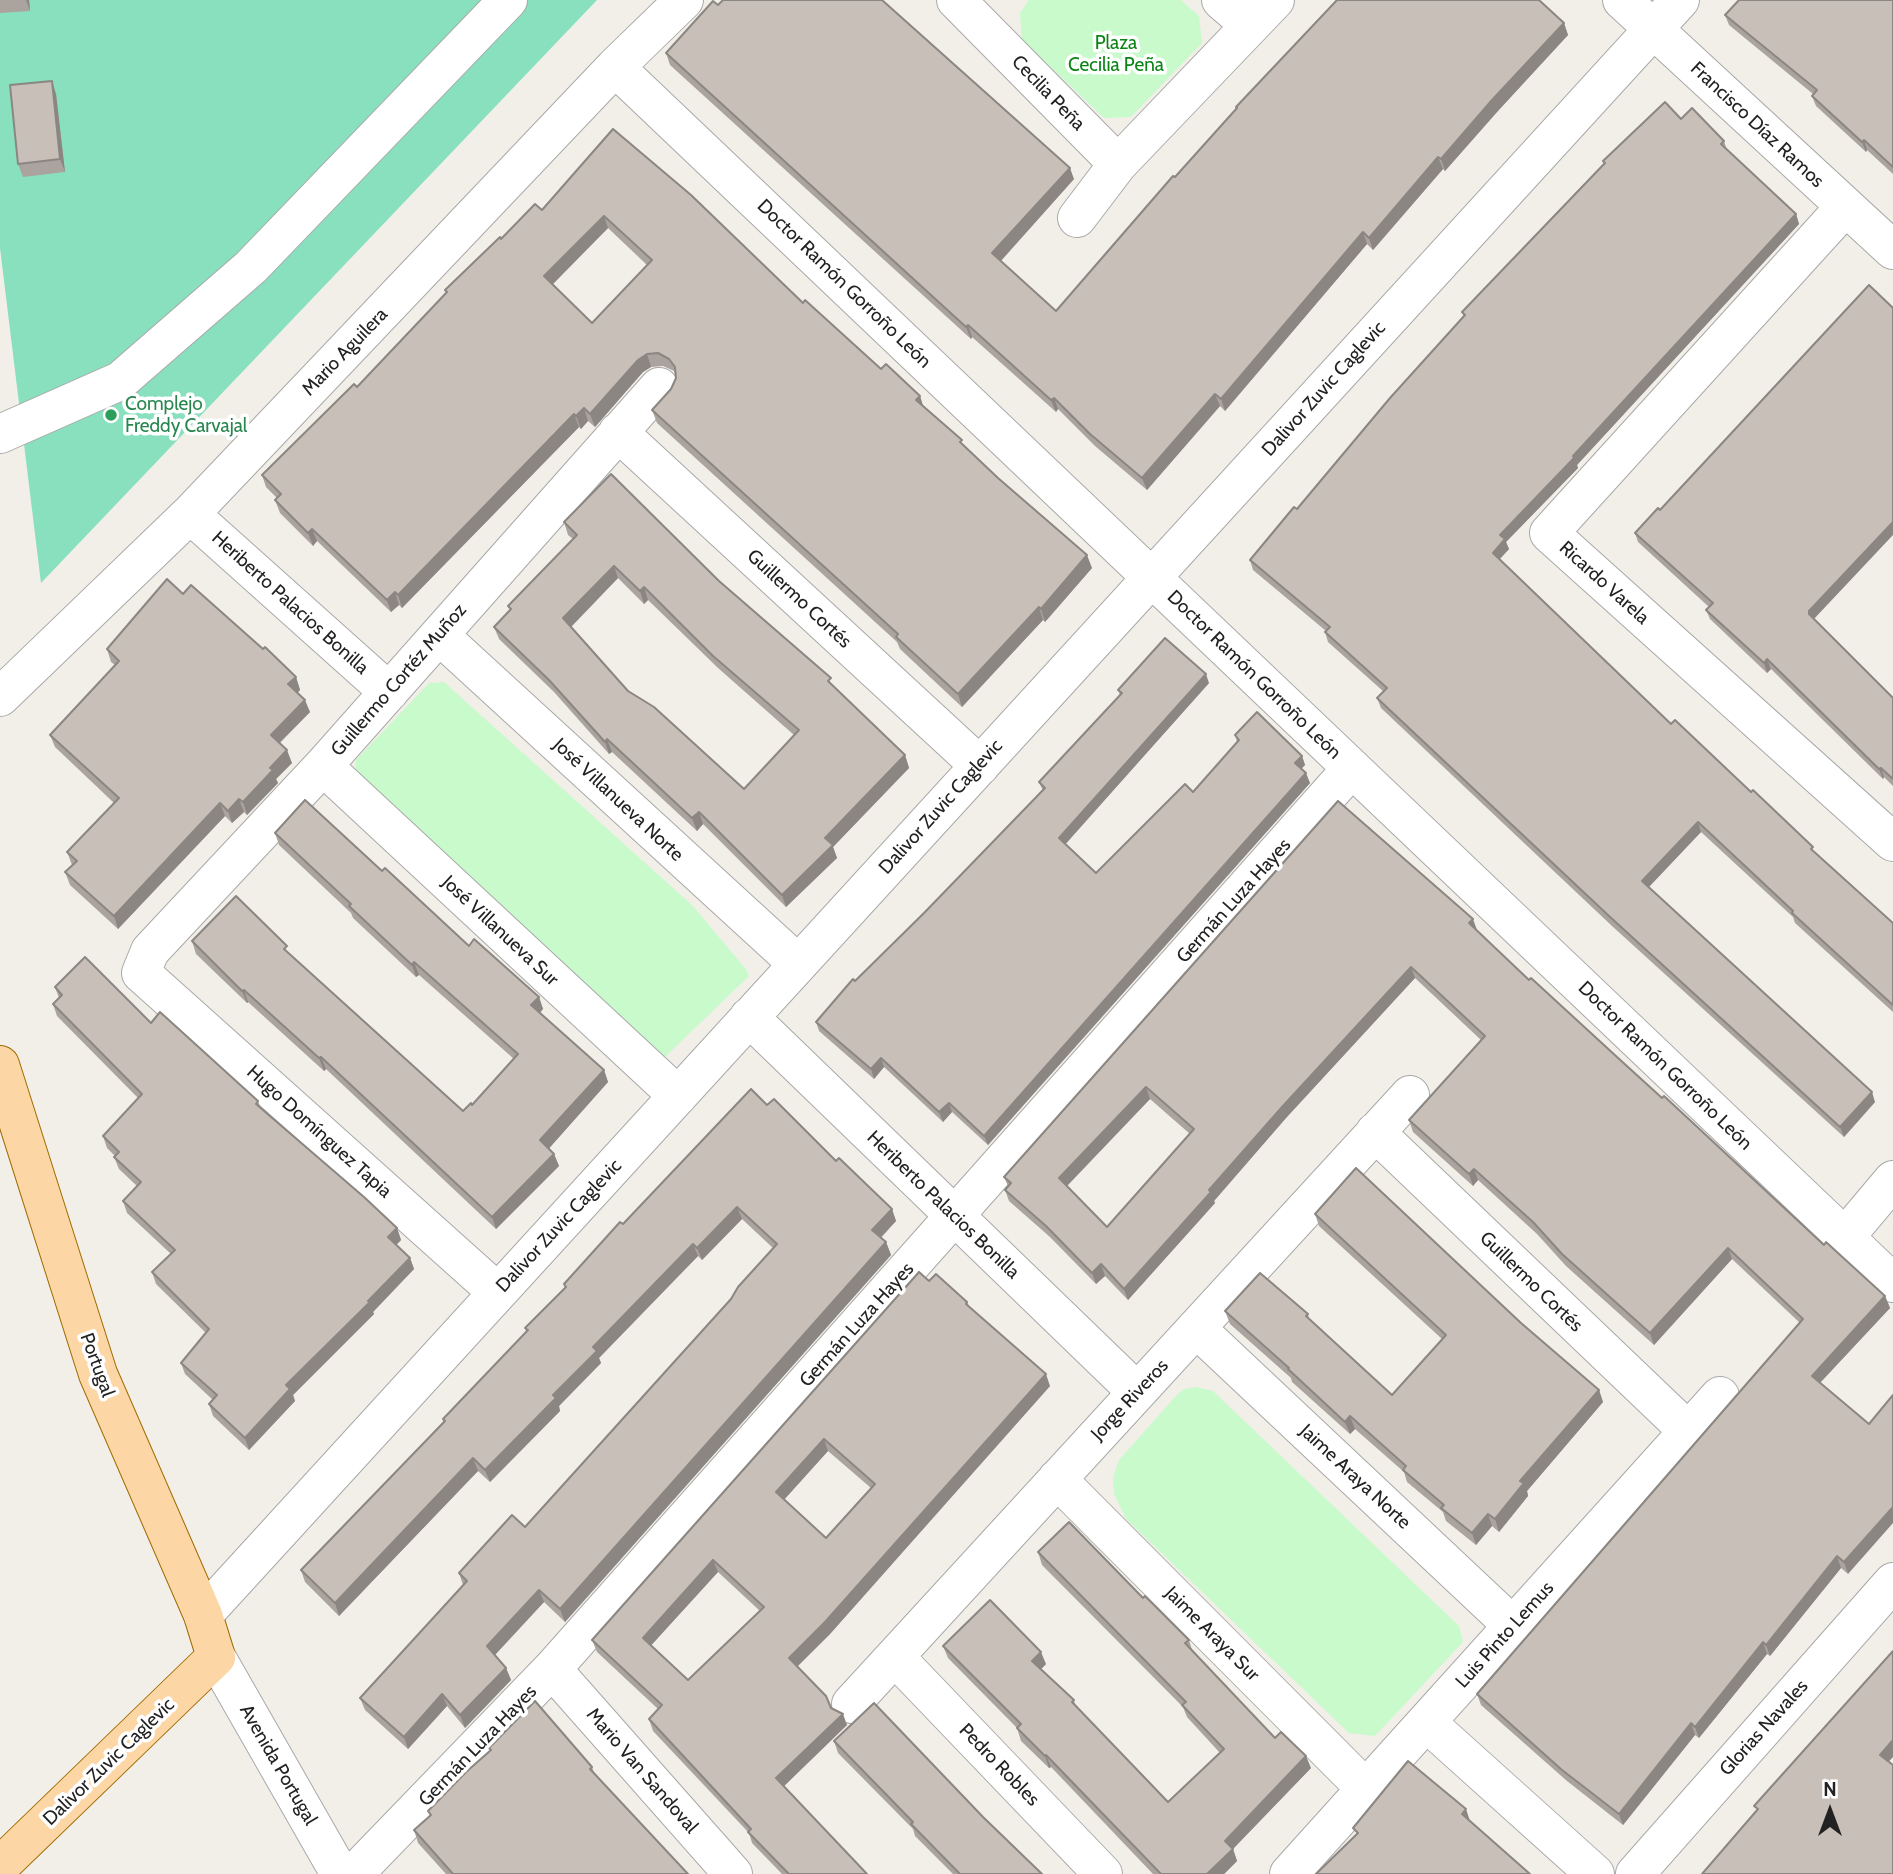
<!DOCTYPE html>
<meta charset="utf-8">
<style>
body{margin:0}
#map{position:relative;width:1893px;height:1874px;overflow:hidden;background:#f2efe9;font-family:Cabin,sans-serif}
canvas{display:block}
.north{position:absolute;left:1795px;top:1776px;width:70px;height:70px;-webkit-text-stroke:5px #fff;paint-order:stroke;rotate:0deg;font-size:19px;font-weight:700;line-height:28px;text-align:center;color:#222}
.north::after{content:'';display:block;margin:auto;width:24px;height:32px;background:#222;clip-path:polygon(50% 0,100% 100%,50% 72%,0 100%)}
</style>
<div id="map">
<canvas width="1893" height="1874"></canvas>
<div class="north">N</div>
</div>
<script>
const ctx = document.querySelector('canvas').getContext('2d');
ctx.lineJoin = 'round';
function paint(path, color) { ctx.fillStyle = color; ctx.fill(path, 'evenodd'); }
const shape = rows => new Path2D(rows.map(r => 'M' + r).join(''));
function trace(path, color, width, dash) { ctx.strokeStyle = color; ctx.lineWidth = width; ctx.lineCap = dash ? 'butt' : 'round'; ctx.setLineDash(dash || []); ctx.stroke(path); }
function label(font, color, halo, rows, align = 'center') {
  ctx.font = font + ' Cabin,sans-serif'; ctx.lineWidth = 7; ctx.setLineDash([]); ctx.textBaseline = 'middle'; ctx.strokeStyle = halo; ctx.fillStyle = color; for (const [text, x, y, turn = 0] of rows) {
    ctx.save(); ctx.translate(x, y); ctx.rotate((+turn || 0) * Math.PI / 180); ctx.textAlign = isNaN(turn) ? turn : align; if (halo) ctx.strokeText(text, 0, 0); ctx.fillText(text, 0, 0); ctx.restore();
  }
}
paint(shape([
 [1029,0,1181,0,1199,16,1202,43,1131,117,1104,118,1022,40,1020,13],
 [444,682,693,906,746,969,749,976,666,1056,656,1056,355,776,356,760,429,683],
 [1196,1387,1213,1391,1459,1626,1463,1642,1375,1736,1349,1733,1126,1519,1114,1494,1113,1477,1119,1460,1175,1397,1184,1389]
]), '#c8facc');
paint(shape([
 [0,0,597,0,41,583,0,248]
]), '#88e0be');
const minor = shape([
 [956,0,1118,164],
 [1221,0,1250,25],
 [1622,0,1893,250],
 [615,67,1893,1283],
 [1845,207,1549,533,1893,842],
 [1077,218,1118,164,1275,0],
 [618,432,980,766],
 [0,434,120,381,251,267,508,0],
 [190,514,389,692],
 [439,635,798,964],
 [0,697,190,514,615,67,684,0],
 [323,766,678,1096],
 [749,1017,1137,1392],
 [1375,1132,1688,1431],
 [1845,1237,1893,1180],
 [497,1292,141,973,150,951,323,766,659,387],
 [1196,1328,1513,1626],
 [1057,1479,1366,1789],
 [203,1615,1680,0],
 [216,1657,340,1874],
 [895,1657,1103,1874],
 [552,1669,733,1874],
 [851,1704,1410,1095],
 [1426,1722,1595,1874],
 [354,1874,552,1669,1352,768],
 [1289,1874,1720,1396],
 [1635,1874,1893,1582]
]);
const major = shape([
 [0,1065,98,1374,203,1615,216,1657,0,1866]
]);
trace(minor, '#a9a9a9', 40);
trace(major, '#a06b00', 40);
trace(minor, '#fff', 38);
trace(major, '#fcd6a4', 38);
paint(shape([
 [0,0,29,0,30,11,0,13],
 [1893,0,1893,174,1867,150,1866,152,1816,106,1812,96,1813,94,1729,25,1725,15],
 [718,5,1074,179,1001,261,1056,311,1236,109,1236,107,1564,23,1568,35,1497,112,1445,171,1443,169,1373,250,1367,244,1225,411,1220,406,1147,490,1095,446,1058,409,1056,412,972,337,971,339,670,65,666,53],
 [56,94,65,172,23,177,18,164],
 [1681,119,1724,141,1727,150,1796,214,1799,224,1577,465,1578,468,1506,542,1509,549,1500,559,1671,724,1893,923,1893,1012,1795,923,1793,917,1701,832,1649,887,1875,1102,1844,1137,1612,926,1381,708,1377,698,1384,692,1328,642,1325,632,1326,631,1253,570,1250,560,1297,509,1464,317,1462,312,1604,163,1603,161],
 [613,129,803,303,881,369,920,396,923,406,1092,568,1045,622,1043,620,962,707,900,649,897,642,657,423,652,410,671,389,676,378,674,371,663,366,651,367,643,372,595,427,588,421,581,429,579,427,402,608,399,605,391,612,317,541,313,546,280,513,275,500,277,498,266,487,262,475,357,387,446,293,445,290,501,239,542,210],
 [608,228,647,265,592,323,553,284],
 [1660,510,1814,620,1893,698,1893,786,1884,777,1883,779,1771,669,1767,673,1710,619,1706,610,1709,607,1638,542,1635,533],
 [564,522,719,581,905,755,909,768,833,847,837,858,786,907,703,824,697,831,612,752,609,754,554,692,499,639,494,627,510,610,508,606,573,539,568,535],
 [618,578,644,604,648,600,718,668,794,735,744,789,628,691,571,627],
 [183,594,296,677,300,690,297,693,310,712,280,743,292,763,276,779,278,783,247,815,244,812,232,823,225,816,118,929,70,885,65,872,72,865,67,852,114,803,55,747,50,735,115,665,111,662,107,649],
 [1209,683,1065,844,1096,873,1193,792,1237,742,1235,735,1302,756,1305,765,1301,769,1310,783,988,1145,952,1112,943,1122,884,1067,874,1079,819,1031,816,1022,855,981,924,913,1043,791,1039,782,1120,695,1118,690],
 [1338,801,1529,980,1824,1245,1885,1296,1890,1308,1820,1383,1848,1574,1841,1568,1770,1656,1767,1654,1699,1738,1695,1735,1623,1825,1567,1781,1481,1705,1477,1694,1800,1323,1732,1259,1654,1345,1566,1266,1537,1234,1478,1180,1473,1186,1413,1132,1409,1120,1481,1040,1415,978,1286,1118,1214,1201,1215,1203,1128,1300,1105,1276,1096,1284,1050,1237,1009,1201,1005,1190,1008,1186,1004,1177],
 [1150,1099,1190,1134,1107,1227,1067,1186],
 [275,833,382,871,469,946,539,997,543,1009,540,1013,604,1070,608,1082,549,1148,554,1154,559,1166,496,1229,326,1069,324,1071,248,1002,247,1003,196,954,192,941,290,954,463,1111,472,1105,514,1059,419,975,416,977,353,918,351,913,279,845],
 [55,987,151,1023,258,1101,261,1108,397,1228,401,1240,396,1245,410,1258,414,1269,373,1312,374,1314,293,1395,295,1401,249,1450,213,1416,209,1404,213,1400,185,1374,181,1363,206,1333,156,1284,152,1272,171,1254,127,1213,123,1201,137,1186,119,1169,114,1157,115,1156,107,1148,103,1136,138,1098,57,1016,53,1004,59,998],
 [767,1105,836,1161,892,1209,896,1221,881,1238,886,1242,891,1255,565,1622,544,1602,495,1655,506,1668,511,1680,465,1728,447,1706,408,1749,365,1710,360,1698,463,1585,459,1573,525,1527,731,1299,773,1248,742,1219,702,1260,698,1256,599,1358,601,1363,559,1406,560,1411,490,1482,478,1471,339,1616,305,1582,301,1570,444,1421,443,1419,526,1332,525,1328,565,1288,564,1284,623,1224],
 [1315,1214,1521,1323,1599,1390,1603,1402,1527,1491,1528,1496,1499,1532,1492,1526,1476,1545,1446,1521,1443,1512,1407,1482,1404,1472,1355,1429,1350,1434,1292,1382,1291,1378,1230,1324,1225,1311,1308,1314,1309,1319,1392,1395,1442,1339,1319,1226],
 [929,1281,967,1302,969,1306,1050,1386,830,1634,797,1666,847,1725,784,1786,867,1874,782,1874,752,1843,749,1833,653,1731,649,1719,658,1709,597,1652,592,1640],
 [828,1451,871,1488,826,1538,784,1500],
 [718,1572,760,1611,688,1680,651,1645],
 [1038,1552,1143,1598,1189,1640,1192,1650,1275,1738,1311,1768,1233,1849,1237,1861,1224,1874,1153,1874,1051,1767,1049,1768,1021,1741,1017,1728,948,1658,943,1646,1046,1664,1041,1669,1074,1700,1075,1705,1168,1802,1220,1753,1187,1717,1183,1707,1042,1565],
 [834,1741,983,1817,1042,1874,953,1874,915,1836,913,1829,838,1753],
 [489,1748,592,1767,595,1775,688,1874,446,1874,418,1843,414,1830,430,1816,428,1811,490,1751]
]), '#aba49e');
paint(shape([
 [26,0,29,0,30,11],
 [1564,23,1568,35,1497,112,1445,171,1441,159,1492,100],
 [52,81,56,94,65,172,60,159],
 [1864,140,1867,150,1866,152,1862,142],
 [1438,157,1443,169,1373,250,1369,238],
 [1070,168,1074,179,997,265,992,253],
 [1796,214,1799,224,1577,465,1578,468,1506,542,1509,549,1496,563,1493,553,1500,535],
 [604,216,608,228,549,288,544,276],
 [1363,232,1367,244,1225,411,1221,399],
 [968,325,972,337,971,339,966,327],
 [647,354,651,367,643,372,595,427,590,414,638,360],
 [1215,394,1220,406,1147,490,1142,478],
 [920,396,924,409,916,400],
 [1054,398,1058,409,1056,412,1051,400],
 [584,408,588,421,581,429,576,416],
 [574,414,579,427,402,608,398,595],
 [1893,522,1893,535,1813,620,1809,614,1809,611],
 [312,529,317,541,313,546,308,533],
 [1087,555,1092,568,1045,622,1041,609],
 [614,566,618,578,568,630,563,618],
 [644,587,648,600,644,604,640,591],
 [395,592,399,605,391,612,387,600],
 [1039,607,1043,620,962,707,958,694],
 [1767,659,1771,669,1767,673,1764,663],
 [1206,674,1209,683,1063,847,1059,838],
 [296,677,300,690,293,697,288,684],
 [305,700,310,712,275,747,271,735],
 [607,739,612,752,609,754,605,742],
 [287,750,292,763,276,779,278,783,247,815,243,802,270,768],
 [905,755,909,768,833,847,837,858,786,907,782,895,825,838],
 [1302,756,1305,765,1298,772,1295,763],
 [1881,768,1884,777,1883,779,1879,769],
 [1306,773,1310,783,988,1145,984,1136],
 [239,799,244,812,232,823,228,811],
 [220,803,225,816,118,929,114,916],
 [699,812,703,824,697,831,692,818],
 [1698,822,1701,832,1645,891,1642,881],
 [1473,919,1477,930,1469,923],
 [414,962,419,975,416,977,412,965],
 [1411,967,1415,978,1286,1118,1214,1201,1215,1203,1128,1300,1124,1289,1282,1107],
 [244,990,248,1002,247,1003,242,991],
 [539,997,543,1009,535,1018,531,1005],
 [321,1057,326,1069,324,1071,319,1058],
 [881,1058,884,1067,874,1079,871,1069],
 [604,1070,608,1082,545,1153,540,1140],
 [1146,1087,1150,1099,1064,1189,1059,1178],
 [1872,1092,1875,1102,1844,1137,1840,1127],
 [949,1103,952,1112,943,1122,939,1112],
 [554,1154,559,1166,496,1229,492,1217],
 [1474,1169,1478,1180,1473,1186,1469,1174],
 [737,1207,742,1219,702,1260,697,1248],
 [892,1209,896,1221,876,1242,872,1230],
 [397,1228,401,1240,392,1249,388,1237],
 [886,1242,891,1255,565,1622,560,1609],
 [693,1244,698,1256,599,1358,601,1363,559,1406,560,1411,490,1482,485,1470,553,1395,593,1347],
 [1728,1248,1732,1259,1654,1345,1650,1333],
 [410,1258,414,1269,373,1312,374,1314,293,1395,295,1401,249,1450,245,1438,286,1385],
 [1101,1264,1105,1276,1096,1284,1092,1273],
 [1885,1296,1890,1308,1816,1387,1812,1376],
 [1046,1374,1050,1386,830,1634,794,1670,789,1658],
 [1599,1390,1603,1402,1527,1491,1528,1496,1499,1532,1495,1519,1520,1481],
 [1350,1416,1355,1429,1350,1434,1345,1422],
 [824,1439,828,1451,780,1504,776,1492],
 [473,1458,478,1471,339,1616,335,1603],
 [1893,1507,1893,1523,1848,1574,1844,1562],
 [1488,1514,1492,1526,1476,1545,1472,1533],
 [1837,1556,1841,1568,1770,1656,1766,1645],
 [713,1560,718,1572,647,1650,643,1638],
 [539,1590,544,1602,492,1658,487,1646],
 [1763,1642,1767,1654,1699,1738,1695,1727],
 [1041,1652,1046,1664,1037,1673,1032,1661],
 [506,1668,511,1680,465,1728,460,1715],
 [442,1694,447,1706,408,1749,404,1737],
 [843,1714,847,1725,780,1790,776,1778],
 [1691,1723,1695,1735,1623,1825,1619,1814],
 [1893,1740,1893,1757,1884,1767,1880,1755],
 [1046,1755,1051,1767,1049,1768,1045,1756],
 [1306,1756,1311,1768,1230,1852,1233,1849,1237,1861,1224,1874,1207,1874,1225,1841],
 [1466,1809,1470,1821,1462,1814]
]), '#8b8681');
const building = shape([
 [723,0,882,0,1070,168,992,253,1056,311,1173,176,1175,177,1237,108,1236,107,1337,0,1539,0,1564,23,1492,100,1441,159,1438,157,1369,238,1363,232,1221,399,1215,394,1142,478,1090,434,1054,398,1051,400,968,325,966,327,666,53,713,1,718,5,723,0],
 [1739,0,1893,0,1893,167,1864,140,1862,142,1812,96,1817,90,1725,15,1739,0],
 [52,81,60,159,18,164,10,85,52,81],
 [1665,102,1681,119,1692,108,1724,141,1721,144,1796,214,1573,456,1574,458,1500,535,1505,539,1493,553,1671,724,1675,720,1751,792,1753,790,1813,847,1811,849,1893,923,1893,1005,1792,913,1793,911,1698,822,1642,881,1872,1092,1840,1127,1609,916,1377,698,1387,688,1325,632,1330,627,1250,560,1294,507,1297,509,1390,398,1465,315,1462,312,1605,163,1603,161,1665,102],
 [613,129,691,195,803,303,805,300,881,369,886,364,920,396,916,400,962,440,960,442,998,478,1087,555,1041,609,1039,607,958,694,896,637,898,634,652,410,671,389,676,378,675,367,669,359,658,353,647,354,638,360,590,414,584,408,576,416,574,414,398,595,395,592,387,600,312,529,308,533,275,500,281,494,262,475,354,384,357,387,447,292,445,290,500,237,501,239,535,204,542,210,613,129],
 [604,216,652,260,592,323,544,276,604,216],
 [1869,285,1893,308,1893,522,1809,611,1809,614,1893,698,1893,779,1881,768,1879,769,1767,659,1764,663,1706,610,1713,603,1635,533,1658,508,1660,510,1869,285],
 [611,474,719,581,831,678,828,681,905,755,825,838,833,845,782,895,699,812,692,818,607,739,605,742,549,680,494,627,511,609,508,606,577,535,564,522,611,474],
 [614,566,640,591,644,587,713,656,799,730,744,789,654,707,628,691,563,618,614,566],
 [167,579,183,594,191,585,263,649,265,647,296,677,288,684,305,700,271,735,287,750,270,768,273,770,243,802,239,799,228,811,220,803,114,916,65,872,77,861,67,852,119,798,50,735,119,661,107,649,167,579],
 [1165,638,1206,674,1059,838,1096,873,1185,784,1193,792,1239,740,1235,735,1257,712,1302,756,1295,763,1306,773,984,1136,949,1103,939,1112,881,1058,871,1069,816,1022,853,979,855,981,924,913,1045,788,1039,782,1122,693,1118,690,1165,638],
 [305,800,382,871,385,868,469,946,474,939,539,997,531,1005,604,1070,540,1140,554,1154,492,1217,321,1057,319,1058,244,990,242,991,192,941,236,896,287,946,284,949,463,1111,471,1103,472,1105,518,1054,414,962,412,965,349,906,351,904,275,833,305,800],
 [1338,801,1473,919,1469,923,1529,980,1531,978,1617,1057,1662,1098,1664,1096,1824,1245,1826,1242,1885,1296,1812,1376,1869,1424,1893,1395,1893,1507,1844,1562,1837,1556,1766,1645,1763,1642,1695,1727,1691,1723,1619,1814,1562,1770,1477,1694,1803,1319,1728,1248,1650,1333,1562,1254,1533,1222,1474,1169,1469,1174,1409,1120,1485,1036,1411,967,1282,1107,1209,1190,1211,1192,1124,1289,1101,1264,1092,1273,1046,1226,1005,1190,1011,1183,1004,1177,1338,801],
 [1146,1087,1194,1129,1107,1227,1059,1178,1146,1087],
 [85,957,151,1023,160,1012,258,1101,256,1104,364,1197,397,1228,388,1237,410,1258,368,1301,370,1302,286,1385,290,1389,245,1438,209,1404,217,1395,181,1363,209,1329,152,1272,175,1250,123,1201,141,1182,114,1157,119,1152,103,1136,142,1094,53,1004,62,995,55,987,85,957],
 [751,1089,767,1105,774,1099,836,1161,839,1158,892,1209,872,1230,886,1242,560,1609,539,1590,487,1646,506,1668,460,1715,442,1694,404,1737,360,1698,467,1581,459,1573,512,1515,525,1527,731,1299,738,1287,777,1244,737,1207,697,1248,693,1244,593,1347,597,1351,553,1395,556,1398,485,1470,473,1458,335,1603,301,1570,445,1421,443,1419,528,1330,525,1328,566,1287,564,1284,620,1222,623,1224,751,1089],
 [1356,1168,1521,1323,1599,1390,1520,1481,1524,1483,1495,1519,1488,1514,1472,1533,1441,1508,1444,1505,1403,1470,1406,1466,1350,1416,1345,1422,1288,1369,1289,1368,1225,1311,1260,1273,1308,1314,1306,1316,1392,1395,1446,1335,1315,1214,1356,1168],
 [919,1272,929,1281,936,1274,967,1302,966,1304,1046,1374,825,1622,789,1658,826,1696,831,1708,843,1714,776,1778,867,1874,789,1874,748,1832,751,1829,649,1719,662,1705,592,1640,919,1272],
 [824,1439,875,1484,826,1538,776,1492,824,1439],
 [713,1560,764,1607,688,1680,643,1638,713,1560],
 [1069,1522,1143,1598,1145,1596,1189,1640,1185,1643,1275,1738,1281,1732,1306,1756,1225,1841,1233,1849,1207,1874,1161,1874,1046,1755,1045,1756,1017,1728,1021,1724,943,1646,990,1600,1041,1652,1032,1661,1074,1700,1072,1702,1168,1802,1224,1749,1182,1705,1186,1702,1038,1552,1069,1522],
 [1893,1651,1893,1740,1880,1755,1893,1765,1893,1874,1702,1874,1758,1809,1754,1806,1893,1651],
 [535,1701,592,1767,590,1769,688,1874,453,1874,414,1830,431,1815,428,1811,466,1772,491,1750,489,1748,535,1701],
 [874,1703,983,1817,1042,1874,960,1874,911,1824,913,1822,834,1741,874,1703],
 [1408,1761,1466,1809,1462,1814,1530,1874,1316,1874,1358,1833,1353,1828,1408,1761]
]);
paint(building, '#c7bfb8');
trace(building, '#8b8681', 2);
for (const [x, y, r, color] of [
 [111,415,7,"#2e9e5b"]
]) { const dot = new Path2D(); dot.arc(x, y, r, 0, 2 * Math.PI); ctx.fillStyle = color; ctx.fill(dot); trace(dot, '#fff', 2.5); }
label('19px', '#0c8416', '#fff', [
 ["Plaza",1116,43],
 ["Cecilia Peña",1116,65]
]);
label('19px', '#222', '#fff', [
 ["Cecilia Peña",1048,93,46],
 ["Francisco Díaz Ramos",1757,125,43],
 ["Doctor Ramón Gorroño León",844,284,44],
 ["Mario Aguilera",345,352,-46],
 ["Dalivor Zuvic Caglevic",1324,389,-48],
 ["Ricardo Varela",1604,583,42],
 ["Guillermo Cortés",799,599,43],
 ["Heriberto Palacios Bonilla",290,603,42],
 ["Doctor Ramón Gorroño León",1254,675,44],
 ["Guillermo Cortéz Muñoz",399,680,-49],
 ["José Villanueva Norte",618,800,43],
 ["Dalivor Zuvic Caglevic",941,807,-48],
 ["Germán Luza Hayes",1234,901,-48],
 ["José Villanueva Sur",500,931,43],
 ["Doctor Ramón Gorroño León",1665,1066,44],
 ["Hugo Domínguez Tapia",319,1132,42],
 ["Heriberto Palacios Bonilla",943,1205,44],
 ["Dalivor Zuvic Caglevic",559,1226,-47],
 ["Guillermo Cortés",1531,1282,44],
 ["Germán Luza Hayes",857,1325,-48],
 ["Portugal",97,1365,70],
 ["Jorge Riveros",1130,1400,-47],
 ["Jaime Araya Norte",1355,1477,43],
 ["Jaime Araya Sur",1212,1634,45],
 ["Luis Pinto Lemus",1505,1635,-48],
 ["Glorias Navales",1764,1728,-48],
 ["Germán Luza Hayes",478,1746,-46],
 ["Dalivor Zuvic Caglevic",109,1762,-44],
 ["Avenida Portugal",278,1765,60],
 ["Pedro Robles",999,1765,46],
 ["Mario Van Sandoval",642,1771,49]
]);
label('19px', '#27864d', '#fff', [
 ["Complejo",125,404],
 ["Freddy Carvajal",125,426]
], 'left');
</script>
